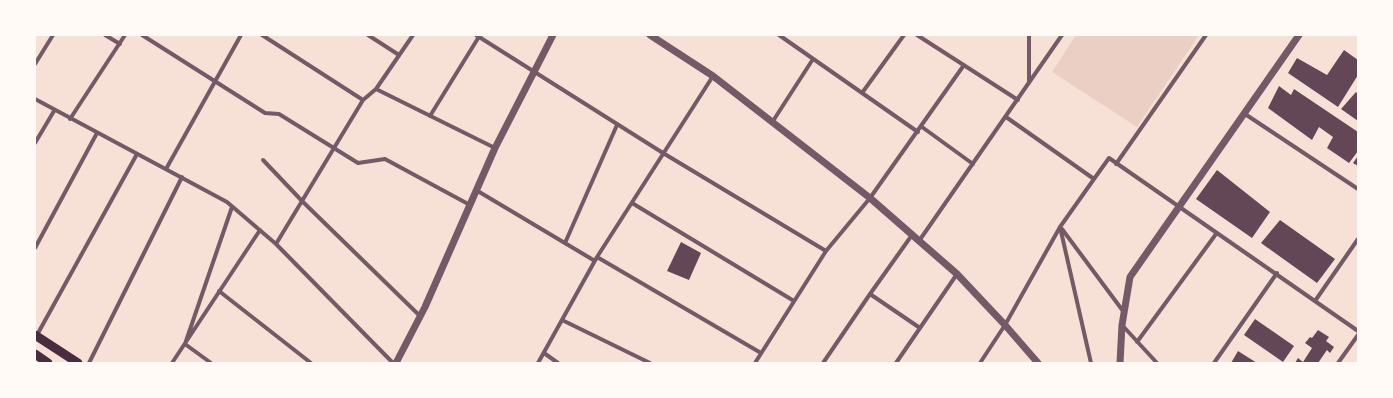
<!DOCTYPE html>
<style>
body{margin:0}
#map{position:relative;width:1393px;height:398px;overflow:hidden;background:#f7e1d7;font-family:Lato,sans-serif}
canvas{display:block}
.frame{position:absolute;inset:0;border:36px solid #fffaf5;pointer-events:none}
</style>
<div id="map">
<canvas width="1393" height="398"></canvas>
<div class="frame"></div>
</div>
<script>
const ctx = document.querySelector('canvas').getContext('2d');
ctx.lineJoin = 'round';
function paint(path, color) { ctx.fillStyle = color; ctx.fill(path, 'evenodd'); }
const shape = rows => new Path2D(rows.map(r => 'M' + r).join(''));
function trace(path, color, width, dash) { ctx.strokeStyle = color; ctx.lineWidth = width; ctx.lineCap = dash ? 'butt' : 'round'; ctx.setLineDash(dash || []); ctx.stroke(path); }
paint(shape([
 [1076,35,1199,35,1137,127,1052,72]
]), '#ebcfc5');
paint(shape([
 [1344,50,1358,60,1358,75,1338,107,1288,73,1297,58,1327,75],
 [1279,86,1291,95,1294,89,1358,132,1358,151,1349,163,1327,148,1333,137,1319,127,1312,140,1268,108],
 [1356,92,1358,94,1358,121,1341,109],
 [1358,156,1358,166,1353,163],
 [1217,170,1270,212,1252,238,1196,199],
 [1280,220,1335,259,1317,283,1261,243],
 [681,242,701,253,689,280,667,271],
 [1255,319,1294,346,1283,362,1244,335],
 [1318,330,1329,337,1326,341,1334,347,1330,353,1327,350,1318,363,1295,363,1298,358,1303,362,1312,348,1305,343,1310,337,1312,338],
 [1238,351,1257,363,1231,363]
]), '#644757');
trace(shape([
 [105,35,120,44],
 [142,35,265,113,279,114,358,163,385,159,470,205],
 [262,35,363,100,376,89,495,148],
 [368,35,399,55],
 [476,35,663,153,826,251],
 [779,35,918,132],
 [917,35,1018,100],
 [1029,35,1029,83],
 [35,64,53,35],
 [376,89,413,35],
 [862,93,904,35],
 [35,99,227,202,276,244,393,363],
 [1245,114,1358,189],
 [430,116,480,35],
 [1006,117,1094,179,1109,158,1358,331],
 [70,119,125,35],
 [773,121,813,59],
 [922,127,973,164],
 [35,143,54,111],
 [263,160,302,201,420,316],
 [1116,164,1206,35],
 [166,169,241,35],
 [476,190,595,261],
 [632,203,794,301],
 [1060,227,1091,363],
 [1062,229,1123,311],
 [919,241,1062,35],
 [565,243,617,125],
 [276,244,363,100],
 [35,248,97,133],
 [597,257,761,353],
 [219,291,311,363],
 [870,294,912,235],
 [1315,301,1358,239],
 [562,320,650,363],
 [1122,325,1157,363],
 [37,335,137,154],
 [1137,342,1216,234],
 [544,353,558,363],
 [89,363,182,177],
 [172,363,260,230],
 [211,363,185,344,232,207],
 [538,363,597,257,713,76],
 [755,363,826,251,870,198,964,65],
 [823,363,870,294,920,328],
 [896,363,957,274],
 [980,363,1005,325,1060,227,1094,179],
 [1214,363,1277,273],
 [1338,363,1358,335]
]), '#755966', 4);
trace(shape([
 [650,35,713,76,870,198,957,274,1005,325,1038,363],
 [396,363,425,307,495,148,553,35],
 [1120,363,1122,325,1130,277,1299,35]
]), '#755966', 7);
trace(shape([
 [35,335,78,363],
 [35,354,48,363]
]), '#4a2c40', 9);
</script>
